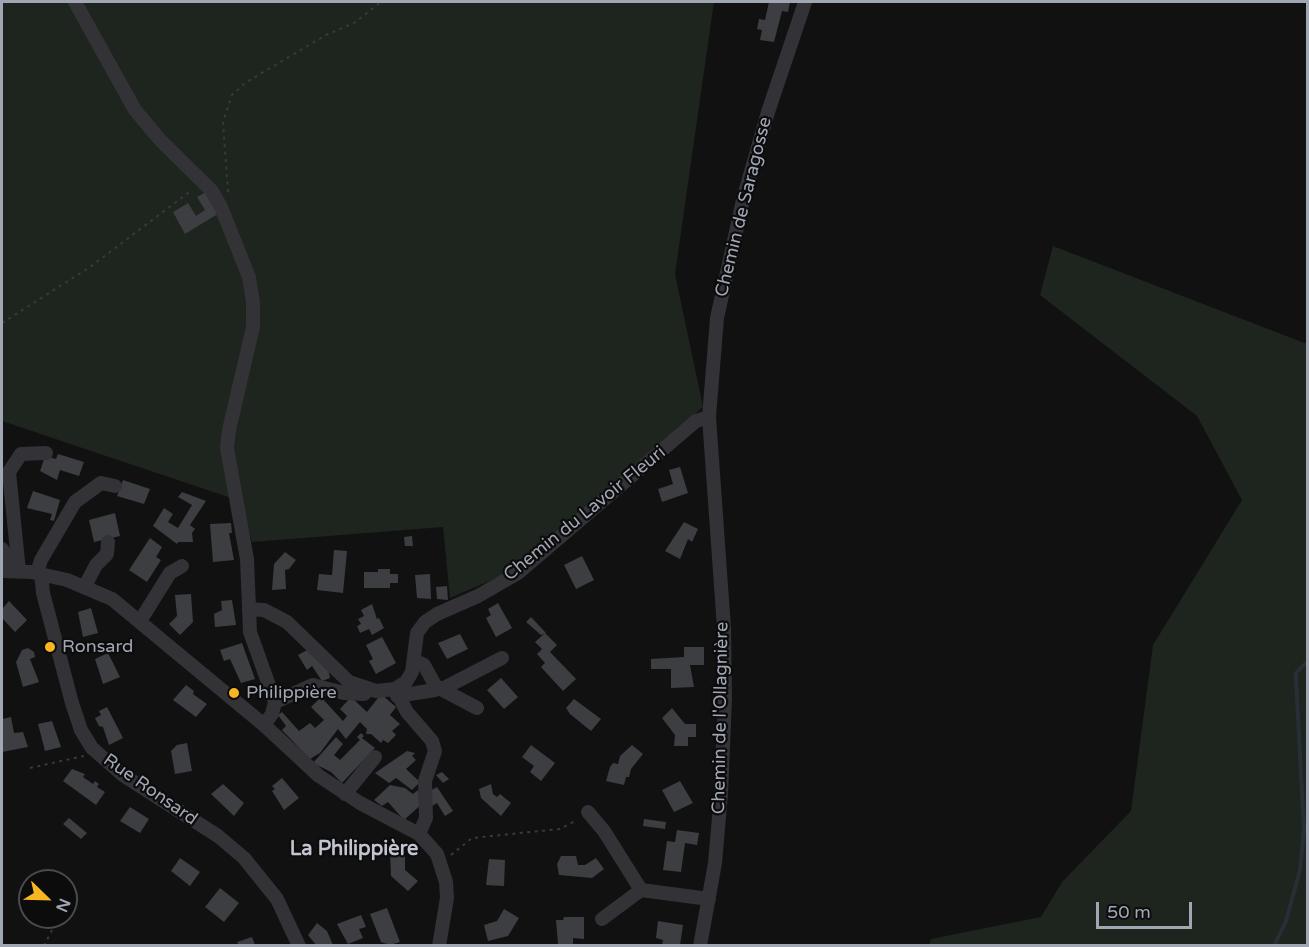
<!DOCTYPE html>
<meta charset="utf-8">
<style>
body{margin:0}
#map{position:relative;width:1309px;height:947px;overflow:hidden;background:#111112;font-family:"Varela Round",sans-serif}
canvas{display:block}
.frame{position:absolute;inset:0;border:3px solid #a1a6b3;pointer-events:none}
.north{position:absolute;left:18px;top:869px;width:60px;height:60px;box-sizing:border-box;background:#0c0c0d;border:2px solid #484a4f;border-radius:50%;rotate:113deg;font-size:16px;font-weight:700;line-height:24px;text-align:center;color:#a1a6b3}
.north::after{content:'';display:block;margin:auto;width:21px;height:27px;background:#f7b723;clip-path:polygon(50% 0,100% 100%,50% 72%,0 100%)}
.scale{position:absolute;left:1096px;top:902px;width:96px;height:27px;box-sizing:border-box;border:3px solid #a1a6b3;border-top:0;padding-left:8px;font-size:18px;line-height:21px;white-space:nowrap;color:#a1a6b3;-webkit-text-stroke:4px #0c0c0d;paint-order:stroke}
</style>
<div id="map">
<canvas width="1309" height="947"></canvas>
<div class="frame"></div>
<div class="north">N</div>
<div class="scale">50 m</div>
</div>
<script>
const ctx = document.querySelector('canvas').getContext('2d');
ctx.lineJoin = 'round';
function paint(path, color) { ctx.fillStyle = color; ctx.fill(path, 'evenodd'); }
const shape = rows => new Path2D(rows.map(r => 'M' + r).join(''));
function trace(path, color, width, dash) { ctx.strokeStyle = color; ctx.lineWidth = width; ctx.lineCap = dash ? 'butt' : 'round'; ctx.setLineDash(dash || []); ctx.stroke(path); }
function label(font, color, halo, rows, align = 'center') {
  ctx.font = font + ' "Varela Round",sans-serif'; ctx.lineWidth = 4.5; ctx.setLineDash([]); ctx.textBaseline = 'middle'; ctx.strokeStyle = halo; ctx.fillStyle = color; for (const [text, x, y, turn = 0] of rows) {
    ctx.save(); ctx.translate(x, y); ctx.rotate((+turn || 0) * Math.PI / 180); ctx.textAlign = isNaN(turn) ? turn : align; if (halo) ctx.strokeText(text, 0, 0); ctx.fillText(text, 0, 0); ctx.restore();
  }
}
paint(shape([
 [2,2,714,2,675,274,703,407,515,570,450,598,443,527,252,542,240,501,2,421],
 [1053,246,1307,344,1307,945,929,945,931,939,1041,917,1062,882,1131,811,1153,645,1242,500,1197,416,1040,295]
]), '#1d251e');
trace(shape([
 [1274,946,1286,921,1300,870,1304,830,1296,680,1296,673,1308,661]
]), '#272f36', 4);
paint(shape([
 [769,2,790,2,788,12,782,11,774,42,760,40,762,30,757,29,759,19,765,20],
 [208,191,221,212,185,234,173,212,188,203,196,216,205,210,197,197],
 [58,454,84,462,79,476,60,470,57,480,40,471,45,456,56,459],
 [680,467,688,493,662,502,658,489,673,484,669,470],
 [123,480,150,489,144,504,117,496],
 [33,491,60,500,54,521,50,520,52,514,27,508],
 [182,492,206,501,190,525,195,529,192,533,193,542,178,542,177,544,153,526,164,508,173,514,168,522,178,528,192,505,178,497],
 [115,513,120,536,94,542,89,520],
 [684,522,698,529,692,542,688,539,680,559,665,551],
 [231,523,232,533,229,533,234,560,213,562,210,524],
 [412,536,413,546,405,546,404,537],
 [150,538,162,547,156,557,161,560,147,582,129,570],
 [334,550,347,551,343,593,317,590,319,574,332,575],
 [285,552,296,560,289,569,285,570,286,589,272,590,274,564],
 [582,556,594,580,576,589,564,565],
 [378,569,390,569,390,574,398,574,398,583,390,583,390,588,364,588,364,572,378,572],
 [430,574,431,599,417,598,415,575],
 [447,586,448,600,437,599,436,587],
 [191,594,193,622,180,635,169,624,177,616,175,595],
 [232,600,236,625,215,627,214,614,222,610,221,601],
 [9,601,27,620,15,632,2,618,2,609],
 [498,603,512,628,496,637,486,618,491,615,488,609],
 [372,604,377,619,379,618,384,628,372,635,369,629,360,633,357,626,361,624,358,619,364,616,361,610],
 [91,608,98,633,83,637,78,612],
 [531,617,546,633,541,635,526,622],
 [545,633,557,645,550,652,576,679,563,691,541,667,545,663,537,654,542,649,535,642],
 [460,634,468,649,447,659,438,643],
 [382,637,396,663,376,674,369,661,373,659,366,645],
 [242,643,255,679,241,683,230,659,224,661,220,650],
 [684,647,704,647,704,665,690,665,694,687,671,688,671,669,651,669,651,659,684,657],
 [28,648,34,652,35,657,30,659,39,682,23,687,16,662,22,650],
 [309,649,328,668,330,678,322,681,312,666,307,670,298,655],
 [108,653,120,677,103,684,95,659],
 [501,678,518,697,504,709,487,690],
 [186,685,194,691,193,694,207,704,196,717,173,700],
 [381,694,396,707,390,715,400,724,392,731,396,735,388,743,383,740,381,743,371,734,366,734,367,729,360,722,346,739,338,729,320,753,310,759,282,730,286,726,278,715,282,712,299,731,310,723,315,728,324,720,311,707,321,697,343,721,347,716,340,709,351,697,367,712],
 [574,699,601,719,591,731,570,714,566,708],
 [107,707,123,738,109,745,103,727,99,726,95,718,101,715,99,711],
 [672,708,685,724,696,724,696,737,688,737,688,746,674,746,675,735,662,718],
 [11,717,14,733,23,732,28,747,2,752,2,719],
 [52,721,61,747,45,751,38,724],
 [361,733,364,736,362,738,375,748,342,783,331,772,313,763,336,737,343,744,334,755,340,760,360,740,357,737],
 [187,743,192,771,175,774,171,751,177,745],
 [531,745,555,763,541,781,530,772,534,766,522,757],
 [632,745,643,754,631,769,629,777,626,777,624,785,606,781,610,767,613,763,618,764,620,756],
 [407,751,415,753,412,756,416,760,406,769,420,782,412,790,396,778,389,783,375,773],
 [72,769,85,774,83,777,93,784,95,781,99,784,97,787,105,792,96,805,63,781],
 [442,772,449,779,443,783,436,775],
 [282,778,299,798,284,810,272,791,275,789,272,786],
 [680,781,693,803,674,812,662,790],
 [223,784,244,803,234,816,211,794],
 [491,784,493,794,497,797,500,794,511,803,501,816,481,798,479,789],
 [390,785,405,788,413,794,418,790,422,797,423,803,404,820,388,802,382,806,374,800],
 [437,787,453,811,445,816,437,803,432,806,428,792],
 [130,807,149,819,140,833,120,821],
 [69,818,87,833,81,839,63,824],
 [644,819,666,822,665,829,643,826],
 [677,830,699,833,697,845,685,843,681,872,663,870,667,841,675,842],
 [390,853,405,853,405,870,418,881,408,891,391,876],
 [561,856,576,856,578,865,585,865,596,858,604,869,592,878,559,875,557,864],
 [180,858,200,872,190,886,171,871],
 [489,859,505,860,504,886,486,885],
 [220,888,239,903,224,922,205,907],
 [387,908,400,942,390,945,381,942,370,914],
 [504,909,519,918,508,936,488,941,484,925,497,921],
 [361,915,366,927,359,929,363,938,348,944,337,924],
 [564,917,584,917,584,939,573,938,573,944,558,944,556,920,563,920],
 [658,921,683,925,680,945,662,945,663,940,656,938],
 [317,923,327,931,333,945,316,945,308,935],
 [252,937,255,945,239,945,237,942]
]), '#3d3e42');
trace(shape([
 [228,192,223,122,232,95,245,83,326,35,354,23,381,2],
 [2,323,90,267,192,190],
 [30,768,84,756],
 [451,855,472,838,560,829,577,820],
 [44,946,52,930]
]), '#38393e', 2, [3, 4.5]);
trace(shape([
 [75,2,135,110,161,141,212,191,221,207,249,277,253,302,253,327,229,430,227,448,247,559,250,632,275,702,272,714,264,725],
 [2,549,6,556,7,571],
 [2,571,31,572,67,580,112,599,264,725,319,776,360,803,419,834,437,854,446,882,447,898,439,946],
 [19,571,9,472,21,454,46,453],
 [37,573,41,560,75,502,101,483,115,486],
 [41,573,43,593,72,703,81,730,92,748,123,775,218,836,244,858,277,899,299,946],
 [85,586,96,565,107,554,108,542],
 [249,609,264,610,287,622,349,682,376,691,395,689,406,682,412,672,417,633,425,622,437,614,478,596,518,573,696,421,709,417],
 [140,621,170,573,182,566],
 [435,688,444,688,502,658],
 [395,689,407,712,432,741,435,751,425,781,426,818,419,834],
 [441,689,477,708],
 [397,696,435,690,435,685,424,665,415,661],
 [275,702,313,685,344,693,364,694,367,691],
 [345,794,375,757],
 [588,812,604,831,641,890],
 [602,919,641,890,709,899],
 [700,946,715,863,721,794,725,699,724,628,709,417,717,318,743,200,768,112,805,2]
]), '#323237', 14);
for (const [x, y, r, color] of [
 [50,647,6,"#f7b723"],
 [234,693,6,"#f7b723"]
]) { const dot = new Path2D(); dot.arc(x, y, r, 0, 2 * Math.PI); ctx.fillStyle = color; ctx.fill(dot); trace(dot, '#0c0c0d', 2); }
label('18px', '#a1a6b3', '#0c0c0d', [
 ["Chemin de Saragosse",744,207,-76],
 ["Chemin du Lavoir Fleuri",585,514,-39],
 ["Chemin de l'Ollagnière",721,718,-89],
 ["Rue Ronsard",150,790,35]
]);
label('18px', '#a1a6b3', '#0c0c0d', [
 ["Ronsard",62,647],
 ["Philippière",246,693]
], 'left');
label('bold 20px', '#c2c5cf', '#0c0c0d', [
 ["La Philippière",354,850]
]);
</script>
